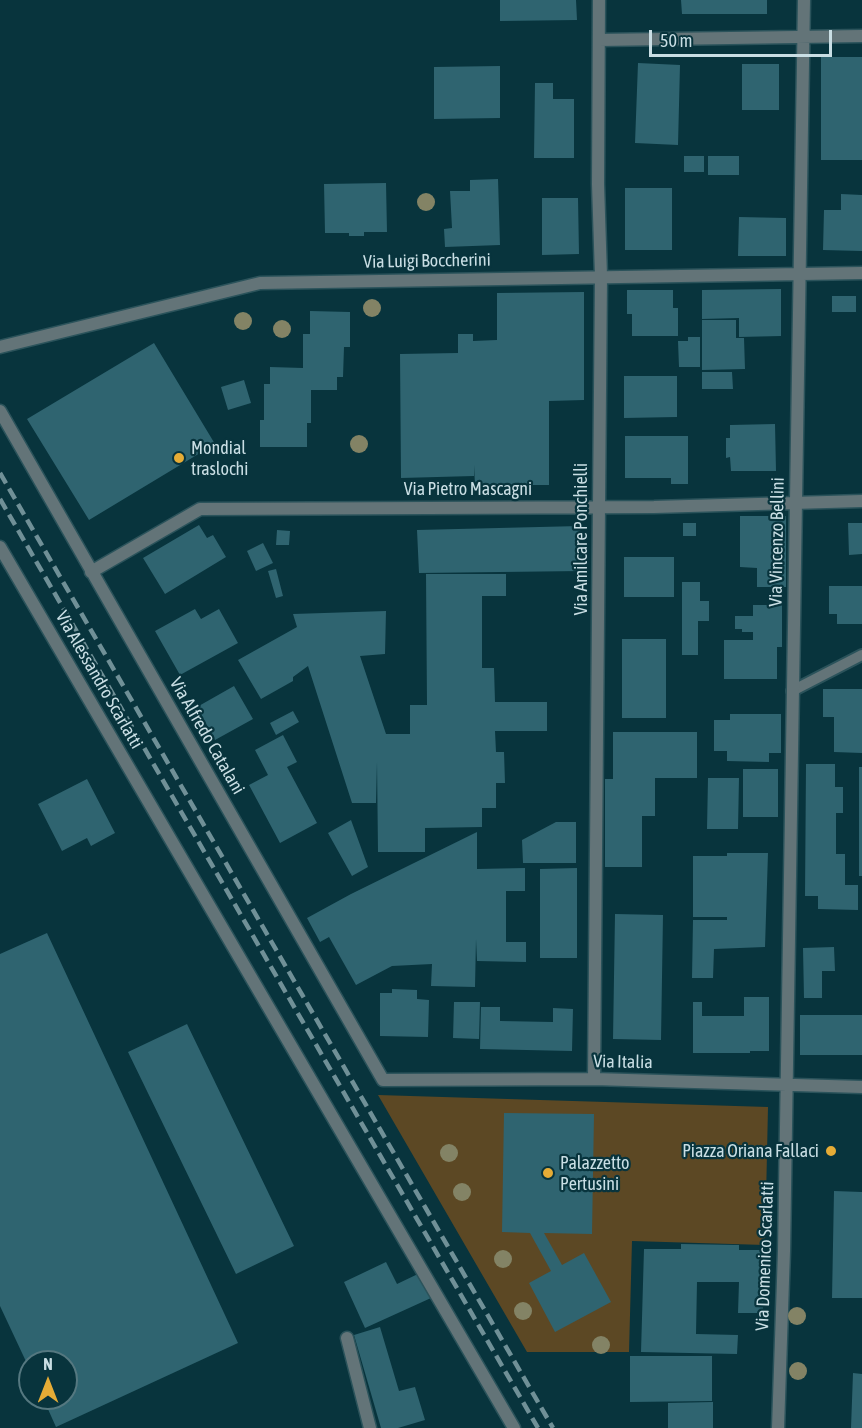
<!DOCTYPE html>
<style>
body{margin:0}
#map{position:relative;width:862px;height:1428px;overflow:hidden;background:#08343d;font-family:"Asap Condensed",sans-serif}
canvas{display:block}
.north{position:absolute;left:18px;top:1350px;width:60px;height:60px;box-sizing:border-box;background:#08343d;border:2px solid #557880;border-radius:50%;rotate:0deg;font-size:16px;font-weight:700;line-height:24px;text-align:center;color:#c9dee4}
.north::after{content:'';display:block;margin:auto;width:21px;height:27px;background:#e6ac36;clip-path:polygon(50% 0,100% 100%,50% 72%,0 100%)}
.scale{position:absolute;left:649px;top:30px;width:183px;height:27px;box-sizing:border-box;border:3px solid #c9dee4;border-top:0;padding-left:8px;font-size:18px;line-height:21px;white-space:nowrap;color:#c9dee4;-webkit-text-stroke:4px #08343d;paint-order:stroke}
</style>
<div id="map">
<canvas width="862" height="1428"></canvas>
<div class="north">N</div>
<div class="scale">50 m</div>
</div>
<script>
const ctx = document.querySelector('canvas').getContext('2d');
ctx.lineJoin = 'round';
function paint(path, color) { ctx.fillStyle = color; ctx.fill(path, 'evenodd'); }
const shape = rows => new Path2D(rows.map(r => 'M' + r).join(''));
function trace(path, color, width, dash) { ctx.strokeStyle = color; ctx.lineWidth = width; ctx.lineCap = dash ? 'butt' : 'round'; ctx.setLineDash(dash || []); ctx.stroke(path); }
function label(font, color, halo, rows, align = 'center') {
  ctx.font = font + ' "Asap Condensed",sans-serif'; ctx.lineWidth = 4.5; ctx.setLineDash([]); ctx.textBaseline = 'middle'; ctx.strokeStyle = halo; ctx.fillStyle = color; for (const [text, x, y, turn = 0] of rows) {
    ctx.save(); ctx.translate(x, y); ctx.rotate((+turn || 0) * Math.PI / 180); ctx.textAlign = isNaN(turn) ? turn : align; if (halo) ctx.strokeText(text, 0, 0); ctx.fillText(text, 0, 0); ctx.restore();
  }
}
paint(shape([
 [378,1095,768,1107,765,1245,632,1241,629,1352,527,1352]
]), '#5c4824');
paint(shape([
 [500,0,576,0,577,20,500,21],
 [681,0,767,0,767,14,682,14],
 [821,57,862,57,862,160,821,160],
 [638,63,680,65,678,145,635,143],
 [742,64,779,64,779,110,742,110],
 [500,66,500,118,434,119,434,67],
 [535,83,553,83,553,99,574,99,574,158,534,158],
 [684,156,704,156,704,172,684,172],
 [708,156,739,156,739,175,708,175],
 [498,179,500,245,445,247,444,229,452,228,450,191,470,191,470,180],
 [386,183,387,232,364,232,364,236,349,236,349,233,325,233,324,184],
 [625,188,672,188,672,250,625,250],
 [841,194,862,195,862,251,823,250,824,210,841,210],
 [542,198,578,198,579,254,542,255],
 [739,217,786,218,786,256,738,256],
 [781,289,781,336,739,337,739,318,702,319,702,290],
 [627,290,673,290,673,308,678,308,678,336,632,336,632,314,627,314],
 [584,292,584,400,549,401,549,485,475,485,474,465,474,476,401,478,400,354,458,353,458,334,473,334,473,341,497,340,497,293],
 [832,296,856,296,856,312,832,312],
 [310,311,350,312,350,347,344,347,343,377,337,377,337,390,311,390,311,423,307,423,307,447,260,447,260,420,264,420,264,384,270,384,270,367,303,368,303,334,310,334],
 [702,320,736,320,736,338,744,338,745,369,702,370],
 [688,337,700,337,700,367,679,367,678,341,688,341],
 [154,343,215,444,89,520,27,419],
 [702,372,732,372,733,389,702,389],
 [624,376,677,376,677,417,624,418],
 [244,380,251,403,228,410,221,387],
 [775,424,776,471,731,471,730,457,726,458,726,438,730,438,730,425],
 [625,436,688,436,688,484,671,484,671,478,625,478],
 [740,516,786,516,786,587,757,587,757,568,740,567],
 [683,523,696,523,696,536,683,536],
 [848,523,862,523,862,554,849,555],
 [199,525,207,538,213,535,226,557,165,594,143,558],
 [580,526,582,571,419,573,417,530],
 [277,530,290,531,289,545,276,545],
 [263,543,273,563,256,571,247,551],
 [624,557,674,557,674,597,624,597],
 [276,569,283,596,276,598,268,571],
 [426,574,506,574,506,596,482,596,482,668,494,668,495,702,547,702,547,731,495,731,496,752,504,752,505,783,496,783,496,808,482,808,482,827,425,828,425,852,378,852,377,762,376,803,352,803,308,666,293,677,293,681,261,699,238,660,297,627,293,614,386,611,385,654,360,656,386,734,410,734,410,705,427,705],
 [682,582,700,582,700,601,709,601,709,621,698,621,698,655,682,655],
 [829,586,862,586,862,624,837,624,837,614,829,614],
 [753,605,782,605,782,647,777,647,777,679,724,679,724,640,753,640,753,632,742,632,742,629,735,629,735,616,753,616],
 [195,609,201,619,219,609,238,643,180,675,155,631],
 [622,639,666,639,666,718,622,718],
 [234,686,253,719,215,740,197,707],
 [823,689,862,689,862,753,834,752,834,717,823,717],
 [293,711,299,722,276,735,270,723],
 [730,714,781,714,781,753,769,753,769,762,727,761,727,751,714,751,714,720,730,720],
 [613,732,697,732,697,778,655,778,655,816,642,816,642,867,605,867,605,779,613,779],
 [283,735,297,762,287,767,317,823,280,843,249,785,268,775,255,750],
 [806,764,835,764,835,787,843,787,843,813,836,813,836,854,845,854,845,885,858,885,858,910,818,909,818,896,805,896],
 [859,767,862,767,862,876,859,876],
 [743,769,778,769,778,817,743,817],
 [708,778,739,778,738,829,707,829],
 [87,779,115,833,91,846,87,838,62,851,38,804],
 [351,820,368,867,352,876,328,833],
 [556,822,576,822,576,863,523,863,522,840],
 [477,832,477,869,525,868,525,891,506,891,506,942,526,942,526,962,477,961,476,939,475,987,431,986,432,964,392,966,356,985,329,937,320,942,307,918,351,894],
 [727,853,768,853,765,947,714,949,713,978,692,978,693,920,727,920,727,917,693,917,693,856,727,856],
 [577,868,577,958,540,958,540,869],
 [615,914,663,915,661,1040,613,1039],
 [47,933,238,1343,56,1427,43,1398,66,1398,66,1362,30,1362,30,1370,0,1306,0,954],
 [834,947,835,971,822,971,822,998,804,998,803,948],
 [392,989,417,990,417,999,429,1000,428,1037,380,1036,380,993,392,993],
 [744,997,769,997,769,1051,750,1051,750,1053,693,1053,693,1002,702,1002,702,1016,744,1016],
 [454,1002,480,1002,479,1039,453,1038],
 [481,1007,500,1007,500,1021,553,1022,553,1008,573,1009,572,1051,480,1049],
 [800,1015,862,1015,862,1055,800,1055],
 [187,1024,294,1246,236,1274,128,1052],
 [504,1113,594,1114,592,1234,544,1233,562,1265,584,1253,611,1302,555,1332,529,1283,551,1271,530,1233,502,1232],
 [834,1191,862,1192,862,1298,832,1298],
 [681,1244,739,1245,739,1250,764,1250,763,1313,738,1313,739,1282,697,1282,696,1334,738,1335,737,1354,641,1352,644,1249,681,1249],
 [386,1262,397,1284,420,1273,431,1298,365,1328,344,1282],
 [380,1327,399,1391,415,1387,425,1420,398,1428,381,1428,354,1335],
 [630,1356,712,1356,712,1401,630,1402],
 [853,1373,862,1374,862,1428,851,1428],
 [713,1402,713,1428,668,1428,668,1403]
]), '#2f6470');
const service = shape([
 [792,691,862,655]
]);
const minor = shape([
 [599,40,862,36],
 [0,347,260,283,862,273],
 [0,411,383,1080,594,1079,862,1087],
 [0,547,514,1428],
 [91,572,200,509,654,507,862,501],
 [594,1079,601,276,598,184,599,0],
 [347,1338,370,1428],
 [778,1428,784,1251,804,0]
]);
trace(service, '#2b535b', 14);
trace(minor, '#2b535b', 15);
trace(service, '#637478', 10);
trace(minor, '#637478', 12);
trace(shape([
 [0,473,553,1428],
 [0,499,538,1428]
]), '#709097', 4.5, [12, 6]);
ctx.fillStyle = '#838365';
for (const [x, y] of [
 [426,202],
 [372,308],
 [243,321],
 [282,329],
 [359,444],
 [449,1153],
 [462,1192],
 [503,1259],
 [523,1311],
 [797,1316],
 [601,1345],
 [798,1371]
]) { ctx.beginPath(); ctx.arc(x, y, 9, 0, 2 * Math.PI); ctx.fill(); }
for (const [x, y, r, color] of [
 [179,458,6,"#e6ac36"],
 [831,1151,6,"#e6ac36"],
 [548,1173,6,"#e6ac36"]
]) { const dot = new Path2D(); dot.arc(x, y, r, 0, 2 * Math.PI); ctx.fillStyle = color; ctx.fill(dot); trace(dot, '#08343d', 2); }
label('18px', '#c9dee4', '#08343d', [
 ["Via Luigi Boccherini",427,261,-1],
 ["Via Pietro Mascagni",468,489],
 ["Via Amilcare Ponchielli",581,539,-90],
 ["Via Vincenzo Bellini",777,542,-89],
 ["Via Alessandro Scarlatti",99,680,60],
 ["Via Alfredo Catalani",207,736,60],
 ["Via Italia",623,1062,1],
 ["Via Domenico Scarlatti",765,1256,-88]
]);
label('18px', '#c9dee4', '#08343d', [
 ["Mondial",191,448],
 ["traslochi",191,469],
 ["Piazza Oriana Fallaci",819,1151,"right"],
 ["Palazzetto",560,1163],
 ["Pertusini",560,1184]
], 'left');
</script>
